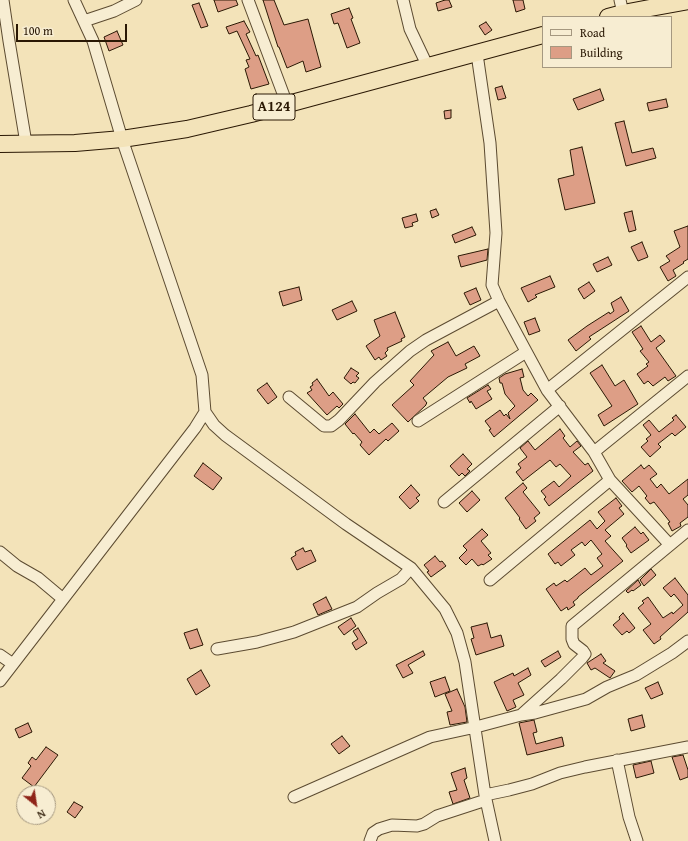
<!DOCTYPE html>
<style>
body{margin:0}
#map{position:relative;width:688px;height:841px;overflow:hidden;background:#f3e3b9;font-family:"Gentium Book Plus",serif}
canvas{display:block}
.legend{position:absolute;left:542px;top:16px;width:130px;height:52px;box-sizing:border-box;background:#f7edd2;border:1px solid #a59880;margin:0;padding:5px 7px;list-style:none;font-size:12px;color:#2a1804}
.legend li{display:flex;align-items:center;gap:8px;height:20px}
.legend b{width:20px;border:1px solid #a59880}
.north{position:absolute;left:16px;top:785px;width:40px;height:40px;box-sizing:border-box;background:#f7edd2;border:1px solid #a59880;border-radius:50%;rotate:150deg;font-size:11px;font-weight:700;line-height:16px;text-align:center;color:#2a1804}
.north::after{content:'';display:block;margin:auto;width:14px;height:18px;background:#8f2418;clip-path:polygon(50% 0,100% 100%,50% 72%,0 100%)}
.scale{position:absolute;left:16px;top:24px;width:111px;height:18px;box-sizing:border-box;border:2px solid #2a1804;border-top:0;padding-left:5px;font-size:12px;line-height:14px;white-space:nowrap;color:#2a1804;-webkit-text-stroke:3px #f7edd2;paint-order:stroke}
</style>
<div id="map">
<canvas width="688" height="841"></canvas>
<ul class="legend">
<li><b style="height:5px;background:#f7edd2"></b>Road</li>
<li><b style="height:11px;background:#dd9e86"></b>Building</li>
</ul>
<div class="north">N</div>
<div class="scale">100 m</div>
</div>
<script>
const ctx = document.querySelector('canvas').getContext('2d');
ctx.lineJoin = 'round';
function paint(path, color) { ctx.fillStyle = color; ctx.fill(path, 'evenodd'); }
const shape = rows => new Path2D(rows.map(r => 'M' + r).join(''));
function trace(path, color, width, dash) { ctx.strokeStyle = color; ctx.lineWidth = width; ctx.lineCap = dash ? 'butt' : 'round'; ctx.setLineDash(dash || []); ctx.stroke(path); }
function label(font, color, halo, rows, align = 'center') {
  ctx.font = font + ' "Gentium Book Plus",serif'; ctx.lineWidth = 3; ctx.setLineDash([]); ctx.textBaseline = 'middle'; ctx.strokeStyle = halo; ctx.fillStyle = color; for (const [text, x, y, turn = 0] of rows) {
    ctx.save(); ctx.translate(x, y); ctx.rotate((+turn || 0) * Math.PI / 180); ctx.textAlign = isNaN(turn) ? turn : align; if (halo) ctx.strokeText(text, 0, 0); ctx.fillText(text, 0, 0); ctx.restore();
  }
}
const building = shape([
 [214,0,236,0,238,5,218,12,214,0],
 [263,0,274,0,284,25,308,19,321,67,306,72,303,61,287,68,279,47,278,47,263,0],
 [445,0,449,0,452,7,438,11,436,3,445,0],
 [513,0,523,0,525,9,516,12,513,0],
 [199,3,208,26,201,28,192,5,199,3],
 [349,8,353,18,351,19,360,43,347,48,338,23,334,24,331,14,349,8],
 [244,21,250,32,246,34,256,56,258,55,269,84,251,89,245,69,249,67,246,60,250,59,237,31,229,34,226,27,244,21],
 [486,22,492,30,485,35,479,26,486,22],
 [117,31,123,45,109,51,104,37,117,31],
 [502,86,506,98,498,100,495,88,502,86],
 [600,89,604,100,578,110,573,99,600,89],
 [666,99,668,107,649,111,647,103,666,99],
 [451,110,451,118,445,119,444,111,451,110],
 [624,121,632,153,653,148,656,158,626,166,615,123,624,121],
 [582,147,595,203,565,210,558,179,574,175,570,150,582,147],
 [436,209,439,215,432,218,430,211,436,209],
 [632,211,636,230,629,232,624,213,632,211],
 [416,214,418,221,412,223,413,226,405,228,402,218,416,214],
 [688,226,688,259,683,262,684,263,673,270,676,276,668,281,660,267,670,261,666,256,680,247,674,231,688,226],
 [472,227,476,235,455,243,452,235,472,227],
 [642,242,648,257,638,261,631,247,642,242],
 [488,249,487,260,461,267,458,256,488,249],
 [608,257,612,265,597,272,593,264,608,257],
 [550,276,555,287,535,295,537,297,528,302,521,288,550,276],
 [589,282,595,291,584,299,578,289,589,282],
 [299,287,302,300,283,306,279,292,299,287],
 [476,288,481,300,470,305,464,293,476,288],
 [621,297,629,311,589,337,591,339,576,351,568,340,587,326,609,312,610,314,614,311,611,303,621,297],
 [352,301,357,311,337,320,332,310,352,301],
 [395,312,405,337,401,339,402,341,387,348,388,350,385,353,387,356,381,360,379,357,375,360,366,346,380,336,374,320,395,312],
 [535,318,540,331,529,335,524,322,535,318],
 [641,326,651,342,660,335,665,341,656,348,676,376,668,381,665,377,653,386,648,381,644,384,637,374,648,366,646,364,649,362,640,351,643,349,632,332,641,326],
 [448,342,456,356,474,346,480,356,465,364,467,368,448,377,423,398,427,403,426,404,426,405,408,422,392,405,414,385,410,381,434,355,431,351,448,342],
 [602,365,615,386,624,380,638,404,604,426,598,415,612,406,590,373,602,365],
 [351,368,359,373,356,376,359,378,355,383,353,382,351,384,344,378,351,368],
 [522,369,524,377,520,378,523,390,528,396,531,393,538,400,494,437,489,430,491,429,485,421,500,410,504,416,506,414,510,419,508,413,515,406,505,394,502,383,500,383,499,378,505,374,522,369],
 [317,379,329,396,333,392,343,404,339,408,337,406,327,415,307,393,312,390,310,387,313,385,312,383,317,379],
 [267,383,277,397,268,404,257,390,267,383],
 [488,385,491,389,487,391,492,399,476,409,471,401,470,403,467,398,488,385],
 [355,414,370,433,374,429,379,434,392,423,399,431,388,441,386,439,369,455,360,445,362,442,354,433,353,434,345,424,355,414],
 [676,415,686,427,675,436,672,433,658,444,661,447,650,457,641,447,648,441,646,439,651,435,643,425,649,420,659,432,674,420,672,418,676,415],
 [560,429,565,436,563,438,570,447,577,441,581,446,573,452,585,465,588,463,593,471,549,506,544,499,546,497,541,491,554,481,559,487,571,476,560,464,556,467,550,460,523,481,516,472,521,468,518,464,527,457,520,448,528,441,535,450,560,429],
 [463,454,472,464,467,469,470,471,465,476,462,473,459,476,450,466,463,454],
 [203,463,222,478,213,490,194,476,203,463],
 [641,465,644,469,649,465,657,474,650,479,657,488,661,484,669,494,688,479,688,495,683,499,688,505,688,517,680,523,681,526,672,531,668,523,670,522,654,502,650,504,645,498,647,496,639,486,632,492,622,481,641,465],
 [523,483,527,488,523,492,540,513,534,518,536,521,526,529,519,519,520,518,505,498,523,483],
 [411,485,420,495,416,498,419,501,410,509,399,497,411,485],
 [472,491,480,500,467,512,459,503,472,491],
 [616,498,622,506,619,508,624,514,605,530,611,536,605,541,623,561,578,597,578,598,573,602,575,605,568,610,567,607,561,611,546,589,554,583,556,586,565,580,567,582,585,568,591,575,603,566,597,558,602,554,591,540,585,546,582,542,571,550,575,555,561,566,558,562,555,564,548,554,590,520,597,529,605,521,598,512,616,498],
 [635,527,641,534,643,532,649,540,631,553,626,546,627,545,622,538,635,527],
 [482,529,488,535,481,541,491,553,488,555,492,559,483,565,482,564,478,566,472,559,466,565,459,558,467,550,463,546,482,529],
 [303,548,305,552,311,550,316,561,297,570,291,558,296,555,295,552,303,548],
 [435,556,440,562,442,561,446,566,431,577,427,572,429,571,424,565,435,556],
 [651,569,656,575,644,586,640,580,651,569],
 [675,578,688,595,688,612,660,637,661,639,654,644,643,630,651,624,638,608,644,603,642,601,648,597,663,618,672,612,673,614,683,605,674,594,671,597,663,588,675,578],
 [638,580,641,585,633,591,632,590,628,593,626,591,638,580],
 [326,597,332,609,318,615,313,604,326,597],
 [623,613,635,628,629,633,627,631,622,635,613,625,620,619,619,617,623,613],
 [351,618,356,626,344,635,338,627,351,618],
 [487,623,491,638,501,635,504,646,476,655,471,639,474,638,471,627,487,623],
 [358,628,367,643,356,650,352,643,358,639,353,631,358,628],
 [197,629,203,645,190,649,184,633,197,629],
 [423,651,425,655,408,665,413,673,403,678,396,665,423,651],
 [558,651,561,657,545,667,541,661,558,651],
 [601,654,606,661,603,663,615,671,610,678,595,668,591,670,587,663,601,654],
 [528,668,531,675,518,683,524,695,513,700,516,707,507,711,494,682,513,673,514,676,528,668],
 [201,670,210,686,196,695,187,679,201,670],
 [445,677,450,691,435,697,430,682,445,677],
 [658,682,663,694,651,699,645,688,658,682],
 [457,689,465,707,467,722,450,725,447,712,452,711,445,694,457,689],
 [642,715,645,727,631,731,628,719,642,715],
 [534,720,537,732,533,733,536,744,562,737,564,746,527,755,519,723,534,720],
 [28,723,32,732,19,738,15,729,28,723],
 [342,736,350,746,339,754,331,744,342,736],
 [46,747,58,755,34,787,22,778,31,766,28,763,32,757,36,760,46,747],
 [683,755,688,770,688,777,680,780,672,757,683,755],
 [651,761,654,773,636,778,633,765,651,761],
 [465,768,467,778,464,780,470,798,453,804,449,792,457,790,451,773,465,768],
 [74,802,83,807,75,818,67,812,74,802]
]);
paint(building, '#dd9e86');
trace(building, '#2a1804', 1);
const minor = shape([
 [3,0,9,41,26,143],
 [248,0,287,104],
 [403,0,410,29,428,67],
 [620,0,623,13],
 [84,21,114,11,136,0],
 [477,54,490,143,496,233,492,285,499,301,521,342,547,390,594,452,688,376],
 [547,390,688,277],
 [289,397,324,426,331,426,339,420,375,382,410,351,426,340,499,301],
 [205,412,214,425,225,435,346,524,411,568,445,609,457,633,465,662,485,795,495,841],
 [418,421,526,352],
 [594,452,610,480,670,545],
 [444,502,560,406],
 [0,552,17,566,38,578,63,599],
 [490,580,610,480],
 [217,649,257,642,294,632,357,607,377,593,401,579,411,568],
 [0,655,13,664],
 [0,681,195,428,205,412,202,375,122,139,93,41,74,0],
 [521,715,561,679,582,658,585,654,583,651,574,644,572,639,572,626,688,530],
 [617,760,629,817,637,841],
 [485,795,509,790,532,784,560,773,585,767,688,747],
 [294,797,430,737,476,727,521,715,535,713,586,699,607,687,636,675,672,653,688,641],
 [370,841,373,833,379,829,392,825,417,826,424,824,437,816,486,800]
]);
const highway = shape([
 [608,17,623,13,688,1],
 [0,144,75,143,122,139,187,129,251,114,543,35]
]);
trace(minor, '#5c4b31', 13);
trace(highway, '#2a1804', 18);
trace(minor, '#f7edd2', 11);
trace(highway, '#f3e3b9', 16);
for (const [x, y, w] of [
 [274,107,42]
]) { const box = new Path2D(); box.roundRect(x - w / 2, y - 13, w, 26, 3); ctx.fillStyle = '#f7edd2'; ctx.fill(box); trace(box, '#2a1804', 1); }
label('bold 15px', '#2a1804', null, [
 ["A124",274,107]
]);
</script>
